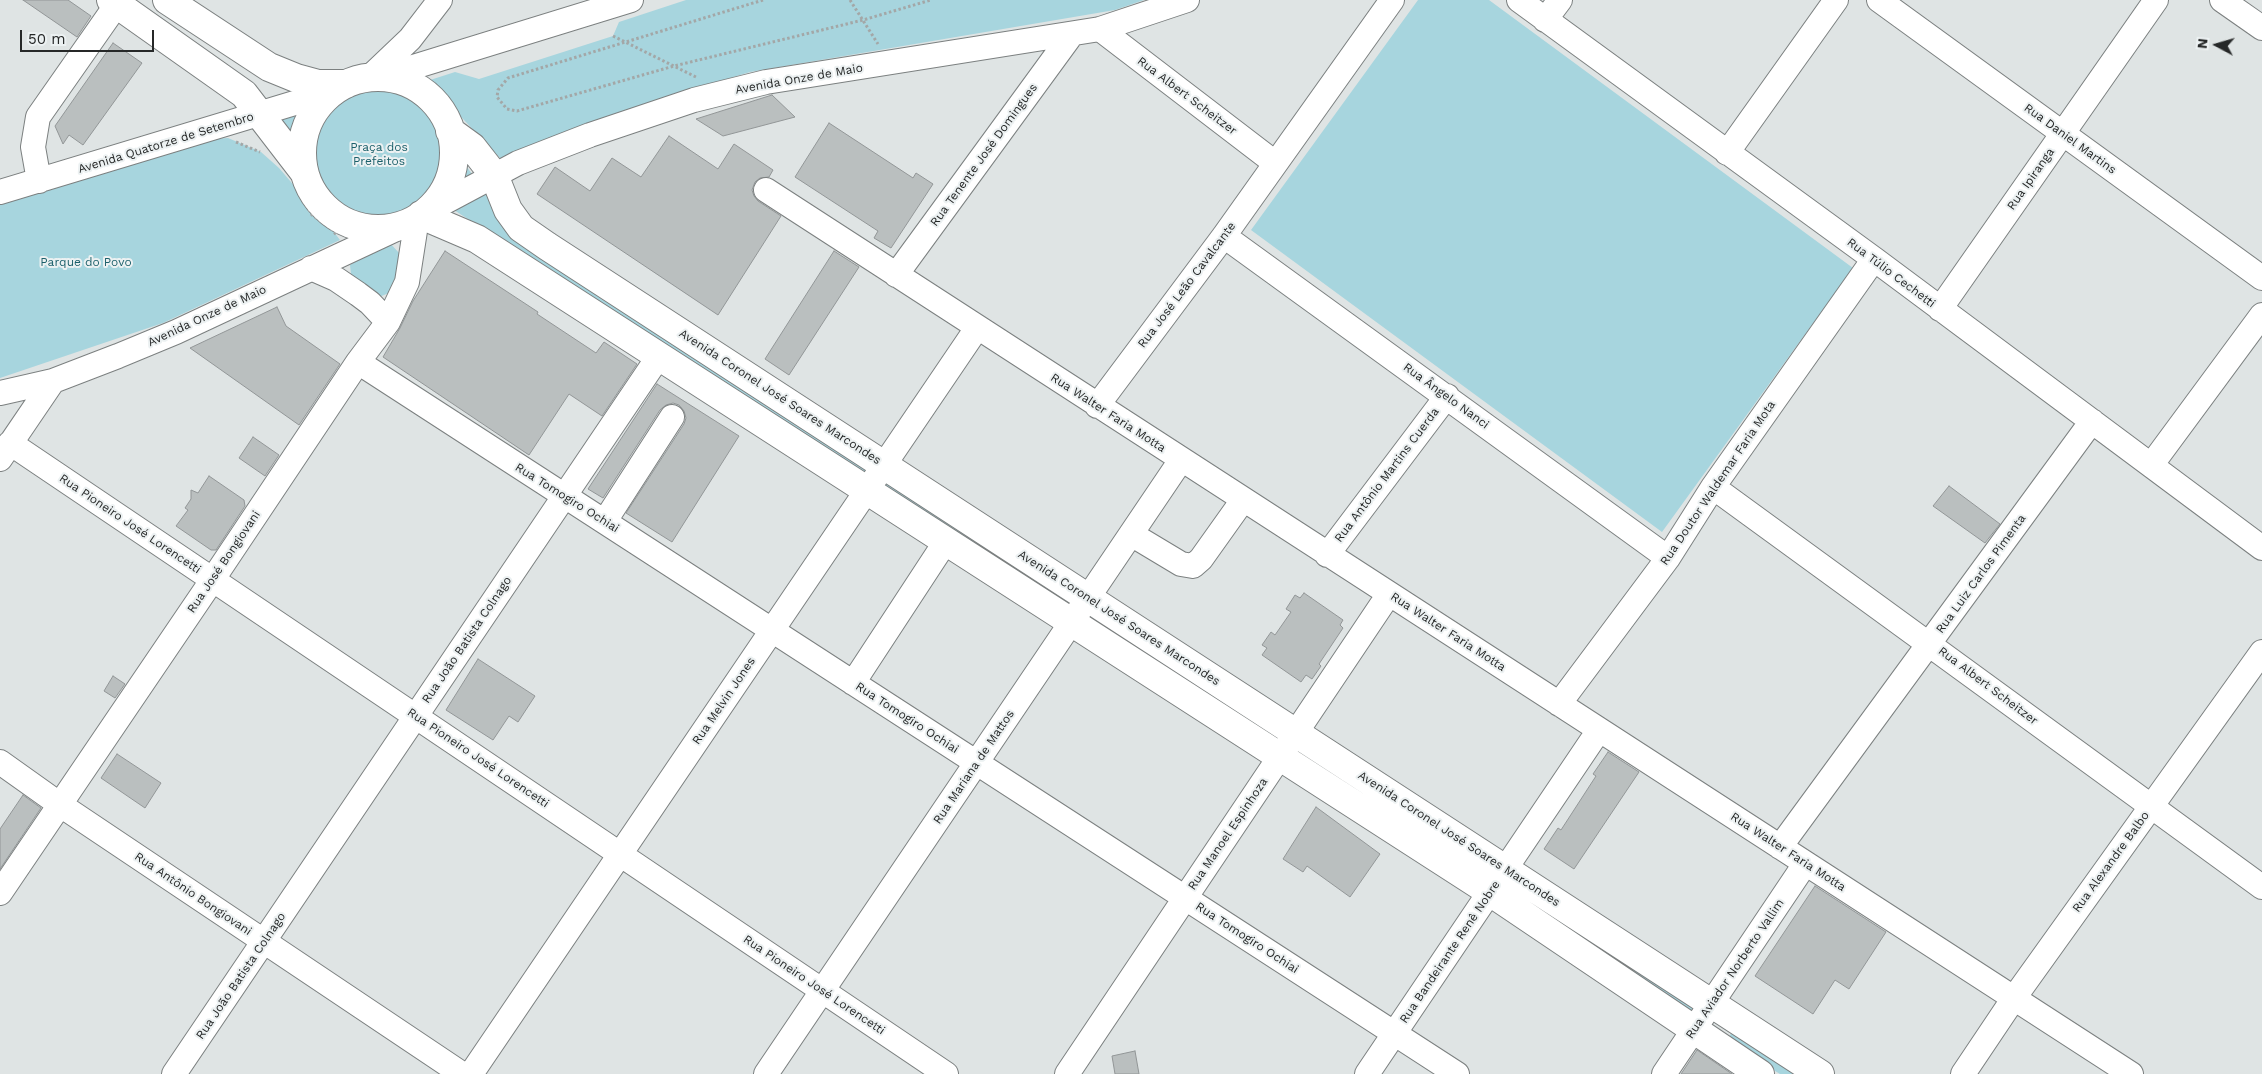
<!DOCTYPE html>
<meta charset="utf-8">
<style>
body{margin:0}
#map{position:relative;width:2262px;height:1074px;overflow:hidden;background:#dfe4e4;font-family:"Work Sans",sans-serif}
canvas{display:block}
.north{position:absolute;left:2192px;top:20px;width:50px;height:50px;-webkit-text-stroke:4px #ecf1f2;paint-order:stroke;rotate:276deg;font-size:14px;font-weight:700;line-height:20px;text-align:center;color:#262828}
.north::after{content:'';display:block;margin:auto;width:18px;height:22px;background:#262828;clip-path:polygon(50% 0,100% 100%,50% 72%,0 100%)}
.scale{position:absolute;left:20px;top:30px;width:134px;height:22px;box-sizing:border-box;border:2px solid #262828;border-top:0;padding-left:6px;font-size:15px;line-height:18px;white-space:nowrap;color:#262828;-webkit-text-stroke:4px #ecf1f2;paint-order:stroke}
</style>
<div id="map">
<canvas width="2262" height="1074"></canvas>
<div class="north">N</div>
<div class="scale">50 m</div>
</div>
<script>
const ctx = document.querySelector('canvas').getContext('2d');
ctx.lineJoin = 'round';
function paint(path, color) { ctx.fillStyle = color; ctx.fill(path, 'evenodd'); }
const shape = rows => new Path2D(rows.map(r => 'M' + r).join(''));
function trace(path, color, width, dash) { ctx.strokeStyle = color; ctx.lineWidth = width; ctx.lineCap = dash ? 'butt' : 'round'; ctx.setLineDash(dash || []); ctx.stroke(path); }
function label(font, color, halo, rows, align = 'center') {
  ctx.font = font + ' "Work Sans",sans-serif'; ctx.lineWidth = 4; ctx.setLineDash([]); ctx.textBaseline = 'middle'; ctx.strokeStyle = halo; ctx.fillStyle = color; for (const [text, x, y, turn = 0] of rows) {
    ctx.save(); ctx.translate(x, y); ctx.rotate((+turn || 0) * Math.PI / 180); ctx.textAlign = isNaN(turn) ? turn : align; if (halo) ctx.strokeText(text, 0, 0); ctx.fillText(text, 0, 0); ctx.restore();
  }
}
paint(shape([
 [686,0,1144,0,1115,10,750,72,710,84,500,158,427,81,455,72,479,79,613,36,619,22],
 [1418,0,1489,0,1853,268,1662,532,1251,230],
 '312 154a66 66 0 1 1 132 0a66 66 0 1 1-132 0Z',
 [305,109,294,144,272,119],
 [228,138,261,152,279,168,297,189,312,215,331,228,340,240,163,323,0,378,0,202,211,139],
 [462,160,474,177,456,185],
 [488,192,871,468,864,477,454,210],
 [389,242,400,254,402,265,389,293,379,297,354,281,351,274,350,265],
 [886,478,1076,601,1069,610,880,487],
 [1508,880,1700,1005,1693,1015,1501,890],
 [1733,1030,1802,1074,1780,1074,1727,1041]
]), '#a7d5de');
const building = shape([
 [23,0,68,0,91,16,77,37,23,0],
 [113,43,142,63,83,145,69,135,63,144,55,126,113,43],
 [772,95,795,117,723,136,696,119,772,95],
 [829,123,913,178,916,173,933,184,891,248,874,238,878,231,795,177,829,123],
 [669,136,718,169,734,144,773,170,769,177,760,178,755,182,752,190,754,196,758,201,781,216,718,315,537,194,555,167,590,191,612,158,641,177,669,136],
 [445,251,538,312,537,314,596,353,604,342,637,364,602,416,569,394,529,455,383,357,400,328,413,301,445,251],
 [834,251,859,267,789,375,765,359,834,251],
 [277,307,286,326,340,364,299,425,190,348,277,307],
 [657,384,739,436,672,542,626,513,684,424,686,418,684,411,679,405,673,403,666,405,660,410,603,498,588,489,657,384],
 [253,437,279,455,265,476,239,458,253,437],
 [209,476,244,500,245,506,216,550,211,550,176,526,188,510,185,508,191,499,191,490,198,493,209,476],
 [1949,486,2000,524,1985,543,1933,506,1949,486],
 [1304,593,1343,620,1340,625,1343,628,1319,664,1321,666,1312,679,1306,675,1301,682,1262,655,1267,648,1262,645,1271,632,1275,635,1291,612,1286,609,1295,595,1300,598,1304,593],
 [478,659,535,696,518,722,509,716,493,740,446,710,478,659],
 [113,676,125,684,115,698,104,691,113,676],
 [1608,752,1639,772,1574,869,1544,849,1558,828,1561,830,1596,776,1593,774,1608,752],
 [117,754,161,783,145,808,101,778,117,754],
 [23,795,41,808,0,869,0,829,23,795],
 [1316,807,1380,854,1350,897,1307,866,1303,872,1283,859,1316,807],
 [1815,886,1886,932,1849,989,1835,980,1813,1014,1755,976,1815,886],
 [1697,1050,1732,1074,1681,1074,1697,1050],
 [1135,1051,1139,1074,1115,1074,1112,1056,1135,1051]
]);
paint(building, '#babfbf');
trace(building, '#929697', 1);
const minor = shape([
 [1519,0,1874,259,2262,548],
 [1879,0,2262,278],
 [2222,0,2262,28],
 [1545,20,1560,0],
 [1100,29,1275,163],
 [381,77,631,0],
 [369,78,410,39,440,0],
 [1727,153,1836,0],
 [39,181,33,147,38,117,117,4],
 [766,190,2131,1074],
 [0,192,331,92],
 [428,211,518,163,590,135,694,100,766,82,1100,29,1187,0],
 [1224,236,1668,558],
 [311,268,336,279,358,294,370,303,388,322],
 [896,275,1072,34],
 [1940,309,2156,0],
 [358,362,1457,1074],
 [0,393,53,381,118,356,176,332,409,223],
 [1097,406,1224,236,1392,0],
 [10,443,946,1074],
 [0,459,53,381],
 [2152,464,2262,315],
 [1713,487,2262,887],
 [605,521,672,417],
 [1131,534,1181,564,1193,566,1201,559,1243,500],
 [1327,555,1447,396],
 [853,683,946,541],
 [1559,704,1668,558,1713,487,1874,259],
 [0,762,59,804,462,1074],
 [1780,847,2092,421],
 [0,893,213,579,358,362,388,322,407,282,417,218],
 [174,1074,659,356],
 [471,1074,977,328],
 [766,1074,1181,460],
 [1067,1074,1389,594],
 [1367,1074,1599,730],
 [1664,1074,1805,864],
 [1963,1074,2014,998,2262,652]
]);
const major = shape([
 [111,0,244,94,304,172],
 [167,0,269,67,296,78,318,84,346,84],
 '302 153a76 76 0 1 1 152 0a76 76 0 1 1-152 0Z',
 [450,131,472,147,494,175,508,210,521,228,547,246,1820,1074],
 [421,215,477,239,1490,892,1760,1074]
]);
trace(minor, '#7c8080', 26);
trace(major, '#7c8080', 30);
trace(shape([
 [763,0,508,78,498,90,497,97,507,109,517,111,674,66,863,20,931,0],
 [850,0,878,44],
 [613,36,698,78],
 [236,142,260,152],
 [299,192,312,215,331,228,337,236]
]), '#a3a7a7', 3, [2.5, 2.5]);
trace(minor, '#fff', 24);
trace(major, '#fff', 28);
label('12px', '#262828', '#ecf1f2', [
 ["Avenida Onze de Maio",799,79,-10],
 ["Rua Albert Scheitzer",1187,96,37],
 ["Rua Daniel Martins",2070,139,36],
 ["Avenida Quatorze de Setembro",166,143,-17],
 ["Rua Tenente José Domingues",984,155,-54],
 ["Rua Ipiranga",2031,179,-55],
 ["Rua Túlio Cechetti",1891,273,37],
 ["Rua José Leão Cavalcante",1187,285,-53],
 ["Avenida Onze de Maio",207,316,-25],
 ["Rua Ângelo Nanci",1446,396,36],
 ["Avenida Coronel José Soares Marcondes",780,397,33],
 ["Rua Walter Faria Motta",1108,413,33],
 ["Rua Antônio Martins Cuerda",1387,475,-53],
 ["Rua Doutor Waldemar Faria Mota",1718,483,-56],
 ["Rua Tomogiro Ochiai",567,498,32],
 ["Rua Pioneiro José Lorencetti",130,524,34],
 ["Rua José Bongiovani",224,562,-56],
 ["Rua Luiz Carlos Pimenta",1981,574,-54],
 ["Avenida Coronel José Soares Marcondes",1119,618,33],
 ["Rua Walter Faria Motta",1448,632,33],
 ["Rua João Batista Colnago",467,640,-56],
 ["Rua Albert Scheitzer",1988,686,37],
 ["Rua Melvin Jones",724,701,-56],
 ["Rua Tomogiro Ochiai",907,718,33],
 ["Rua Pioneiro José Lorencetti",478,758,34],
 ["Rua Mariana de Mattos",974,767,-56],
 ["Rua Manoel Espinhoza",1228,834,-56],
 ["Avenida Coronel José Soares Marcondes",1459,839,33],
 ["Rua Walter Faria Motta",1788,852,33],
 ["Rua Alexandre Balbo",2111,862,-54],
 ["Rua Antônio Bongiovani",193,894,34],
 ["Rua Tomogiro Ochiai",1247,938,33],
 ["Rua Bandeirante Renê Nobre",1450,952,-56],
 ["Rua Aviador Norberto Vallim",1735,969,-56],
 ["Rua João Batista Colnago",241,976,-56],
 ["Rua Pioneiro José Lorencetti",814,985,34]
]);
label('12px', '#1b5f6a', '#ecf1f2', [
 ["Praça dos",379,147],
 ["Prefeitos",379,161],
 ["Parque do Povo",86,262]
]);
</script>
